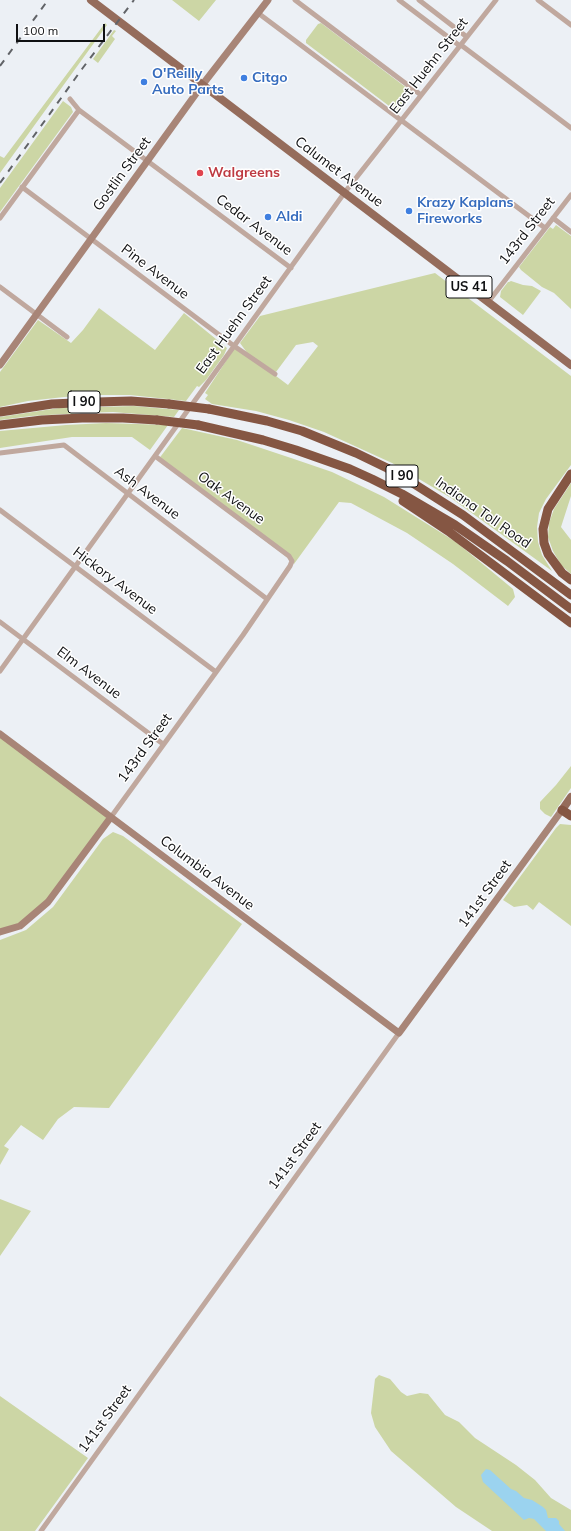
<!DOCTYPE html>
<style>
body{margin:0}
#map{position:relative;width:571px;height:1531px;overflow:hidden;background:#ecf0f5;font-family:Mulish,sans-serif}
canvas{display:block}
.scale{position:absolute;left:16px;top:24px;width:89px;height:18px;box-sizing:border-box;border:2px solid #0f1012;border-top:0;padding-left:5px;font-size:12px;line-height:14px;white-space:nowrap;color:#0f1012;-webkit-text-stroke:3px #fff;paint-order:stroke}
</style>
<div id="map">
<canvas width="571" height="1531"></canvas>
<div class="scale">100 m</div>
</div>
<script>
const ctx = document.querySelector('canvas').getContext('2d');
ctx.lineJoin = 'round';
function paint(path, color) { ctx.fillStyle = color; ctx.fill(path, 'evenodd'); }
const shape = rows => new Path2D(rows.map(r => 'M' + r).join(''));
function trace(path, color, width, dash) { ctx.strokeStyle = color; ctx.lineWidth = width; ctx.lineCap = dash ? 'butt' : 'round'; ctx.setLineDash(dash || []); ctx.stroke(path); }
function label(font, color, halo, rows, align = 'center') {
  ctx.font = font + ' Mulish,sans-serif'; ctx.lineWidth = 3; ctx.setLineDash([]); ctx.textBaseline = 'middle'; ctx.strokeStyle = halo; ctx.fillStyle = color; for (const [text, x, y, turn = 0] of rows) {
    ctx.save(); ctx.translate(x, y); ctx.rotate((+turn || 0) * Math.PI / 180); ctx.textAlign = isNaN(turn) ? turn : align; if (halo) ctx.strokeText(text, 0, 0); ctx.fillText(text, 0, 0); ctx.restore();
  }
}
paint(shape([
 [172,0,216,0,199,21],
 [105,23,107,25,0,173,0,156,4,158],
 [321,23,412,92,397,112,306,43,306,40,318,24],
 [114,30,116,31,112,36,115,39,98,63,93,59],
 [63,101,71,107,73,112,0,212,0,188],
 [556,225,571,236,571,309,554,293,542,287,521,270,519,267,550,227,553,229],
 [435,273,571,376,571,465,546,499,539,513,537,527,538,542,542,555,552,571,451,498,392,463,324,432,289,420,256,411,212,404,205,399,208,395,205,393,236,346,288,385,318,346,313,342,296,345,276,372,248,354,240,343,260,316],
 [511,281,523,285,532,286,541,291,523,315,500,297,501,291,508,282,509,282],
 [99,308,155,350,184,313,227,348,224,355,206,380,199,387,197,386,186,401,130,395,99,395,64,397,28,401,0,407,0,372,38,320,71,343,83,330],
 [134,406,179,410,174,417,113,412,82,413,31,416,0,420,0,417,59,408],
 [106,423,168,425,150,450,132,437,72,437,0,448,0,431,66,425],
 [182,428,237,440,294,459,332,472,384,497,456,542,513,589,515,597,508,606,453,564,407,533,351,503,339,502,294,564,292,561,158,460],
 [571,483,571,496,561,527,571,540,571,574,561,565,553,551,548,537,549,523,554,509],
 [0,734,111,817,48,902,20,926,0,932],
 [571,766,571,788,551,817,545,814,540,809,540,802,556,785],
 [560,824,571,825,571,926,539,902,533,910,527,905,514,907,503,900,556,828],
 [113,832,123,836,242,924,109,1108,74,1107,58,1119,43,1140,21,1125,4,1146,9,1149,0,1165,0,940,26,930,53,907,103,839],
 [0,1199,31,1211,0,1256],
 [379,1375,390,1379,401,1392,407,1396,420,1393,428,1394,445,1415,459,1422,475,1438,516,1465,535,1480,551,1498,571,1510,571,1531,492,1531,456,1507,391,1451,375,1427,371,1413,375,1379],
 [0,1396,88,1458,35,1531,0,1531]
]), '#ccd6a5');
paint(shape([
 [486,1469,490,1470,511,1489,516,1491,524,1498,532,1500,543,1507,546,1510,548,1518,556,1518,559,1521,559,1524,565,1531,546,1531,534,1519,529,1518,524,1520,483,1482,481,1475]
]), '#9bd3ef');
trace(shape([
 [295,0,421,95],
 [399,0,460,46],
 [419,0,467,37],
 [538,0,571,25],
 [258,13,545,228],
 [461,45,571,128],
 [70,99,79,110,291,268],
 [22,187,234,346,275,374],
 [0,218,79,110],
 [553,218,571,232],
 [0,287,67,337],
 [489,301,571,195],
 [0,453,64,445,267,599],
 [0,510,216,672],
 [0,622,163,744],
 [0,671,345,192,496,0],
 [111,817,243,635,290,566,292,561,289,556,155,456],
 [41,1531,399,1033]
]), '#c0a89e', 5);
trace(shape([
 [0,365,203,84,268,0],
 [0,734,399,1033,562,810],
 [0,932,20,926,48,902,111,817]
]), '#a88577', 7);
trace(shape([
 [91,0,571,365],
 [562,810,571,797]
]), '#956c5b', 8);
trace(shape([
 [209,409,267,421,302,431,356,453,387,468,408,480,463,515,571,595],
 [0,412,52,404,97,402,131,401,169,404],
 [0,425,42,420,82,418,123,418,157,420],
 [198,425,263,440,296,450,350,469,372,479,402,494,455,525,507,561,571,609],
 [571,474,548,509,543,529,544,543,548,554,562,573,571,580],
 [403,501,448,531,571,623],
 [562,810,571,816]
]), '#855643', 9);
trace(shape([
 [0,66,48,0],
 [0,183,82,69,134,0]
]), '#616367', 2, [7, 7]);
trace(shape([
 [169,404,209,409],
 [157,420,198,425]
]), '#855643', 9);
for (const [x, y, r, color] of [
 [244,78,4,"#3f7fe0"],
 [144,82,4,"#3f7fe0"],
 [200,173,4,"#e0444e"],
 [409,211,4,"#3f7fe0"],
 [268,217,4,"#3f7fe0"]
]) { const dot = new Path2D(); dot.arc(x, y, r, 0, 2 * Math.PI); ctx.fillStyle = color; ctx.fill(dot); trace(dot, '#fff', 1.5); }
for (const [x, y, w] of [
 [469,287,46],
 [84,402,32],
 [402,476,32]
]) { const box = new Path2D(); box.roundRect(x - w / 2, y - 11, w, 22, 3); ctx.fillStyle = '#fff'; ctx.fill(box); trace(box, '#0f1012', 1); }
label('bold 13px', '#0f1012', null, [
 ["US 41",469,287],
 ["I 90",84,402],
 ["I 90",402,476]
]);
label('14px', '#0f1012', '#fff', [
 ["East Huehn Street",429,66,-52],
 ["Calumet Avenue",339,172,37],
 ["Gostlin Street",122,174,-54],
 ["Cedar Avenue",254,225,37],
 ["143rd Street",527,231,-52],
 ["Pine Avenue",155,272,37],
 ["East Huehn Street",234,325,-54],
 ["Ash Avenue",147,493,37],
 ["Oak Avenue",231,498,36],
 ["Indiana Toll Road",483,513,35],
 ["Hickory Avenue",115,581,37],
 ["Elm Avenue",89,673,37],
 ["143rd Street",145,748,-54],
 ["Columbia Avenue",207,873,37],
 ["141st Street",485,894,-54],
 ["141st Street",295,1156,-54],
 ["141st Street",105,1419,-54]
]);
label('bold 14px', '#366cbe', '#fff', [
 ["O'Reilly",152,74],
 ["Auto Parts",152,90],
 ["Citgo",252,78],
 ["Krazy Kaplans",417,203],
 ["Fireworks",417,219],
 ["Aldi",276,217]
], 'left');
label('bold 14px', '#be3a42', '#fff', [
 ["Walgreens",208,173]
], 'left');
</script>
